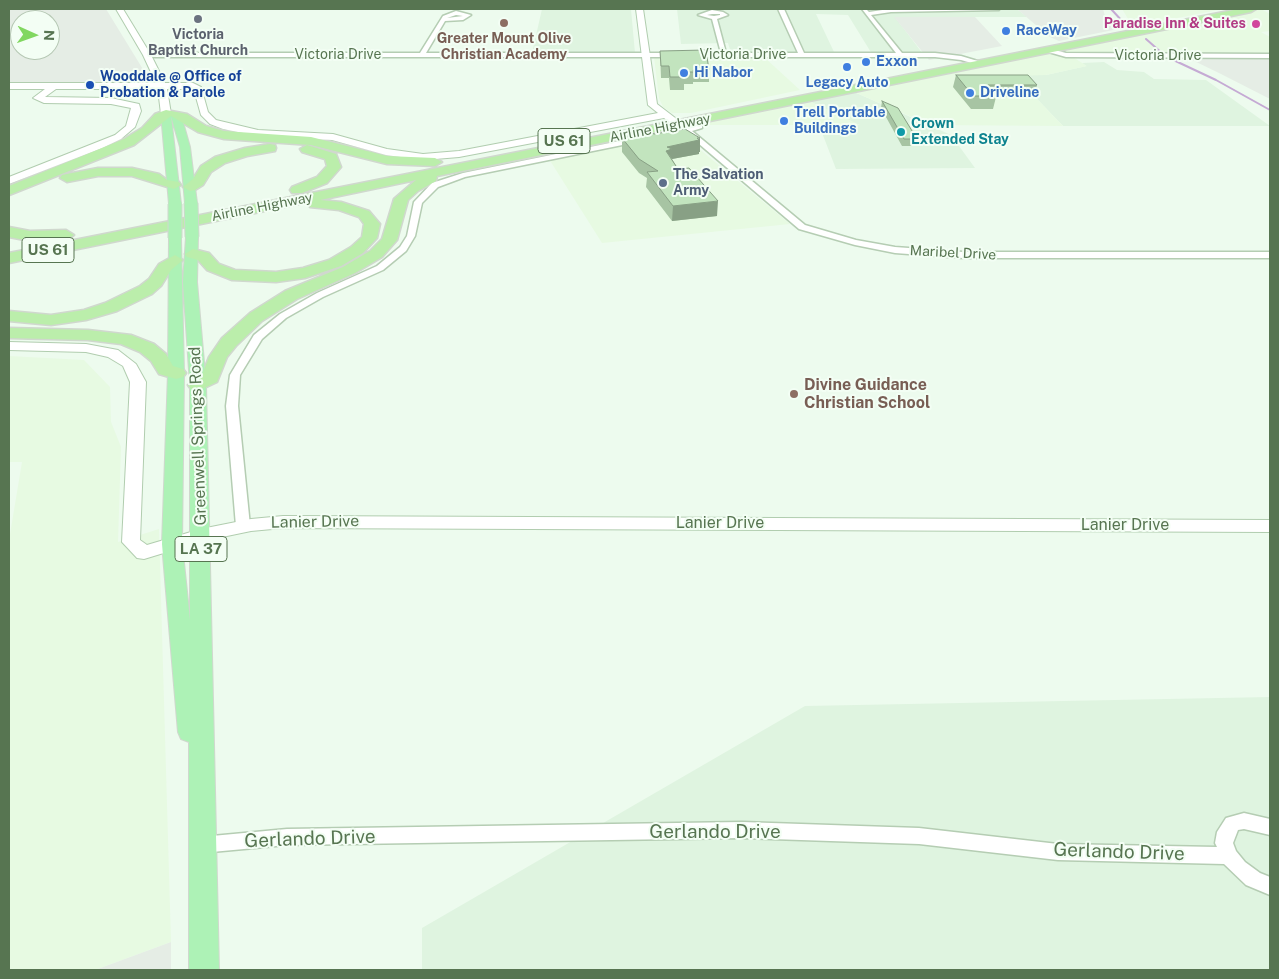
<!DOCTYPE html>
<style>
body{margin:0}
#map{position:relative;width:1279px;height:979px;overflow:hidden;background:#edfbee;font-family:"Public Sans",sans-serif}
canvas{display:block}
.frame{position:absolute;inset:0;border:10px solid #577551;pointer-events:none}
.north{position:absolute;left:10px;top:10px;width:50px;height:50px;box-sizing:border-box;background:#f3fef4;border:1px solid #b5c7b3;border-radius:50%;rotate:92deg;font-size:14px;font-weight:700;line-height:20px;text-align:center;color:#577551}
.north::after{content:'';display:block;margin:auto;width:18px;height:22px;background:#81d760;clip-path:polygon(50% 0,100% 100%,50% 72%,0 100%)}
</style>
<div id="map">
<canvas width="1279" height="979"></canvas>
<div class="frame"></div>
<div class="north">N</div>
</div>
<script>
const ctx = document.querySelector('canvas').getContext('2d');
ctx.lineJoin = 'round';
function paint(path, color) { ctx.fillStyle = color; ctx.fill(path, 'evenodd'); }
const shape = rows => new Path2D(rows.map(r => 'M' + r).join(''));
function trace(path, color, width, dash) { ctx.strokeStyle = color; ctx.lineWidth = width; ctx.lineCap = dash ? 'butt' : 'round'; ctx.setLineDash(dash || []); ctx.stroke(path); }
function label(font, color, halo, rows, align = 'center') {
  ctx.font = font + ' "Public Sans",sans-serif'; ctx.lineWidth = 4; ctx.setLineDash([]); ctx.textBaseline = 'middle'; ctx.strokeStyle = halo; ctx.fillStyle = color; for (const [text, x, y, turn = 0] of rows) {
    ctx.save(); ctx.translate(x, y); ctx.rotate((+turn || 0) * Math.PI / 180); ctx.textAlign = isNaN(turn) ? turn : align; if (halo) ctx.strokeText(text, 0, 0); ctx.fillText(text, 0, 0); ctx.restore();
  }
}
paint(shape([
 [542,9,631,9,635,53,532,53],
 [677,9,1017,9,1027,17,895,17,923,54,872,54,848,15,816,14,835,54,731,53,728,43,681,44],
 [1104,62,1117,70,1144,72,1154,79,1206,80,1270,126,1063,126,1014,75,1046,75,1086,66,1082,63],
 [852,91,951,135,975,168,836,169,819,125,859,125,807,100],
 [1270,697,1270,970,422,970,422,928,805,706]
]), '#dff4e0');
paint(shape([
 [1122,9,1223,9,1147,24,1130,22],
 [1261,9,1270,14,1270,31,1261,32,1270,37,1270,54,1082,55,1060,52,1063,49],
 [1047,52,1071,56,1087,66,1046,75,1015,76,1063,126,930,125,852,91],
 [654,57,764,57,800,90,691,113,672,113,663,107,659,98],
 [807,100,860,125,705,125,700,123],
 [680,133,790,224,602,243,549,159],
 [9,356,84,360,110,387,111,422,121,447,118,542,159,529,171,942,95,970,9,970,9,540,22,462,9,462]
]), '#e7fae2');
paint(shape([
 [9,9,106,9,152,84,9,84],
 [20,20,50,20,50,50,20,50],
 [1017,9,1103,9,1105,16,1123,28,1059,41,1050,37],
 [894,17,975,17,1002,46,929,60],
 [1186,57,1270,57,1270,99,1221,74],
 [171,942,171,970,95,970]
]), '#e5ede5');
trace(shape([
 [1111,9,1124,23],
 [1146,39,1163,54],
 [1167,57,1216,80,1270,110]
]), '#c5aad4', 2);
const street = shape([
 [778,9,784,9,804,53,896,53,862,9,866,9,869,12,889,9,999,10,891,12,871,15,902,53,935,53,961,56,981,62,979,65,961,60,935,57,147,57,144,55,147,53,420,53,443,16,456,11,471,15,463,20,445,21,426,53,721,53,712,19,698,15,712,10,723,12,728,15,717,19,726,53,798,53,778,9],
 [712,14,720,14,720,15,714,16,707,15,712,14],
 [456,15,463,16,447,18,456,15],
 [1047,48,1066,53,1270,54,1270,58,1066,57,1045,51,1047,48],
 [700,125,702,126,702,128,692,131,805,225,856,240,895,247,963,252,1270,252,1270,258,963,258,895,253,855,245,799,229,685,132,673,135,670,133,700,125],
 [639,137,642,137,642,141,465,177,438,187,422,203,415,236,406,251,383,270,323,297,286,318,262,339,240,375,238,406,250,526,243,530,238,529,236,526,226,406,230,375,254,335,280,314,317,293,377,266,400,247,407,236,414,202,432,183,463,173,639,137],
 [1244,813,1270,819,1270,835,1244,829,1238,830,1233,843,1236,851,1245,862,1260,873,1270,877,1270,895,1246,885,1224,864,1058,860,919,844,742,838,287,845,201,853,195,851,192,845,195,839,201,837,287,829,742,822,919,828,1058,844,1217,847,1215,843,1217,832,1226,818,1244,813]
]);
const secondary = shape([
 [116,9,123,9,151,55,165,83,193,83,201,87,208,112,216,120,258,130,333,134,387,149,423,154,459,151,658,113,648,105,636,9,643,9,657,104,691,130,683,132,664,118,459,157,423,160,386,155,332,140,258,136,223,129,210,124,201,115,194,90,191,89,167,89,171,114,166,117,161,114,158,89,56,89,45,97,111,98,139,104,141,111,135,127,121,139,102,148,9,184,9,177,115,135,126,126,131,108,111,104,44,103,33,98,45,89,9,89,9,83,156,83,143,55,116,9],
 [9,342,86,344,118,350,136,364,146,382,140,540,147,545,201,529,251,519,283,516,1270,520,1270,532,283,528,251,531,203,541,144,559,137,558,122,542,130,382,123,366,108,357,86,352,9,350,9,342]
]);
const primary = shape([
 [166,111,171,115,176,112,181,115,190,147,197,203,195,206,187,206,185,203,180,147,171,116,181,204,175,208,169,204,161,114,166,111],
 [192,233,198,237,197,282,206,385,219,970,189,970,189,742,181,739,178,732,162,544,168,373,169,238,175,234,181,238,184,373,182,544,190,620,190,385,183,282,186,237,192,233]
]);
const highway = shape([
 [1239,9,1256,9,1251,12,437,176,436,181,418,191,408,200,397,240,382,257,355,273,297,299,262,321,236,346,227,357,217,382,198,391,191,389,188,385,202,375,209,357,222,338,250,313,285,291,343,267,370,251,382,239,394,199,416,180,320,200,341,202,369,211,380,224,377,238,363,253,341,266,305,278,276,282,232,280,207,270,198,260,187,257,185,254,193,249,209,253,219,264,235,270,276,272,303,268,329,260,351,247,362,237,364,224,359,217,339,210,310,207,309,202,9,263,9,253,1239,9],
 [166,110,187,114,206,126,224,131,311,137,387,156,435,158,442,162,435,166,387,164,311,145,224,139,198,132,171,116,134,145,9,195,9,186,124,139,142,128,155,114,166,110],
 [270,144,275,145,276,148,275,151,247,156,225,163,211,172,203,185,195,190,190,191,183,187,193,179,201,166,215,157,245,148,270,144],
 [307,145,336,154,341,167,327,183,302,193,292,193,290,190,292,187,317,177,327,166,325,159,302,152,300,149,307,145],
 [98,168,132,168,159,174,167,180,179,182,181,185,174,189,132,176,98,176,67,182,60,178,62,175,98,168],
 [9,227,30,231,66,230,74,235,66,240,30,241,9,237,9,227],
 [175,255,183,260,171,270,161,286,152,294,117,311,86,320,51,325,9,321,9,311,51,315,84,310,105,303,140,286,149,279,159,264,175,255],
 [9,328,88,330,131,335,154,344,166,354,173,366,183,369,186,373,183,377,176,379,159,374,151,361,140,352,121,344,88,340,9,338,9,328]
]);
trace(street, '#b5cdb3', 3);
trace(secondary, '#b1cdaf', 2);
trace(primary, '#d0d8ce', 2);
trace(highway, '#d0d8ce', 3);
paint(street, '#fff');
paint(secondary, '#fff');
paint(primary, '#adf2b6');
paint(highway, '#bbeeab');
const primaryBridge = shape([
 [191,203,192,237],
 [175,204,175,238]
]);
trace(primaryBridge, '#d0d8ce', 15, []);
trace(primaryBridge, '#adf2b6', 13);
paint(shape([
 [660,51,709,70,709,82,693,82,693,84,684,84,684,90,670,90,669,78,661,78],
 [956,75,1037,85,1034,97,996,97,993,109,971,109,953,87],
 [882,101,917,139,916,146,902,146,881,108],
 [654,134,700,152,699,152,699,154,672,159,678,169,717,216,672,221,646,187,647,178,639,173,622,152,622,138]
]), '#a7c4a3');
paint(shape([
 [700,138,700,152,699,152,699,154,672,159,666,151,667,147],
 [718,201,717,216,672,221,673,206]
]), '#88a085');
const building = shape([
 [706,50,709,70,693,70,694,72,684,72,684,77,670,77,669,66,661,66,660,51,706,50],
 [956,75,1028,75,1037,85,988,85,996,96,973,96,956,75],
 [882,101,898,108,917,139,904,139,882,101],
 [685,129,700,138,697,138,699,140,667,147,672,149,666,151,678,169,689,168,718,201,673,206,647,172,658,171,639,159,622,138,650,132,654,134,685,129]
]);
paint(building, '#c2e4be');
trace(building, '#88a085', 1);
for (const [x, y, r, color] of [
 [198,19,5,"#6b7280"],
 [504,23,5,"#8d6e63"],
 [1256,24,5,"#d1479c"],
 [1006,31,5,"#3f7fe0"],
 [866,62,5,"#3f7fe0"],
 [847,67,5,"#3f7fe0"],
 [684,73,5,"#3f7fe0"],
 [90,85,5,"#1a4fb4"],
 [970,93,5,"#3f7fe0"],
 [784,121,5,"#3f7fe0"],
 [901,132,5,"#0f9aa8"],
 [663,183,5,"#5c6f8a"],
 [794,394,5,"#8d6e63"]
]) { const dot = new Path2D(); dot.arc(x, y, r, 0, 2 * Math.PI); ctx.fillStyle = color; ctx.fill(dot); trace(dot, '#f3fef4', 2); }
label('bold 14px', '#b23c85', '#f3fef4', [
 ["Paradise Inn & Suites",1246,24]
], 'right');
label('bold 14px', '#366cbe', '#f3fef4', [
 ["RaceWay",1016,31],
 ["Exxon",876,62],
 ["Hi Nabor",694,73],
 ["Legacy Auto",847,83,"center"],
 ["Driveline",980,93],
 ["Trell Portable",794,113],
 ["Buildings",794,129]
], 'left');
label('bold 14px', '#5b616d', '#f3fef4', [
 ["Victoria",198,35],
 ["Baptist Church",198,51]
]);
label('bold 14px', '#785e54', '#f3fef4', [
 ["Greater Mount Olive",504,39],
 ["Christian Academy",504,55]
]);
label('14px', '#577551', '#f3fef4', [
 ["Victoria Drive",338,55],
 ["Victoria Drive",743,55],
 ["Victoria Drive",1158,56],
 ["Airline Highway",660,128,-11],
 ["Airline Highway",262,207,-11],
 ["Maribel Drive",953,253,3]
]);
label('bold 14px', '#164399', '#f3fef4', [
 ["Wooddale @ Office of",100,77],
 ["Probation & Parole",100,93]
], 'left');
label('bold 14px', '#0d838f', '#f3fef4', [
 ["Crown",911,124],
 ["Extended Stay",911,140]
], 'left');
label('bold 14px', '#4e5e75', '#f3fef4', [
 ["The Salvation",673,175],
 ["Army",673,191]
], 'left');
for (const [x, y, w] of [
 [564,141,52],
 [48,250,52],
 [201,549,52]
]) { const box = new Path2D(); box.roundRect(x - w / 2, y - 12.5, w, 25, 4); ctx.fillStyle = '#f3fef4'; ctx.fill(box); trace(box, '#577551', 1); }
label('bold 15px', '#577551', null, [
 ["US 61",564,141],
 ["US 61",48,250],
 ["LA 37",201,549]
]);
label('bold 16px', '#785e54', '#f3fef4', [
 ["Divine Guidance",804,385],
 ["Christian School",804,403]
], 'left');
label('16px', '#577551', '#f3fef4', [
 ["Greenwell Springs Road",198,436,-92],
 ["Lanier Drive",315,522,-1],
 ["Lanier Drive",720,523],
 ["Lanier Drive",1125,525]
]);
label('19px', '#577551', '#f3fef4', [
 ["Gerlando Drive",715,832],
 ["Gerlando Drive",310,839,-2],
 ["Gerlando Drive",1119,852,2]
]);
</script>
